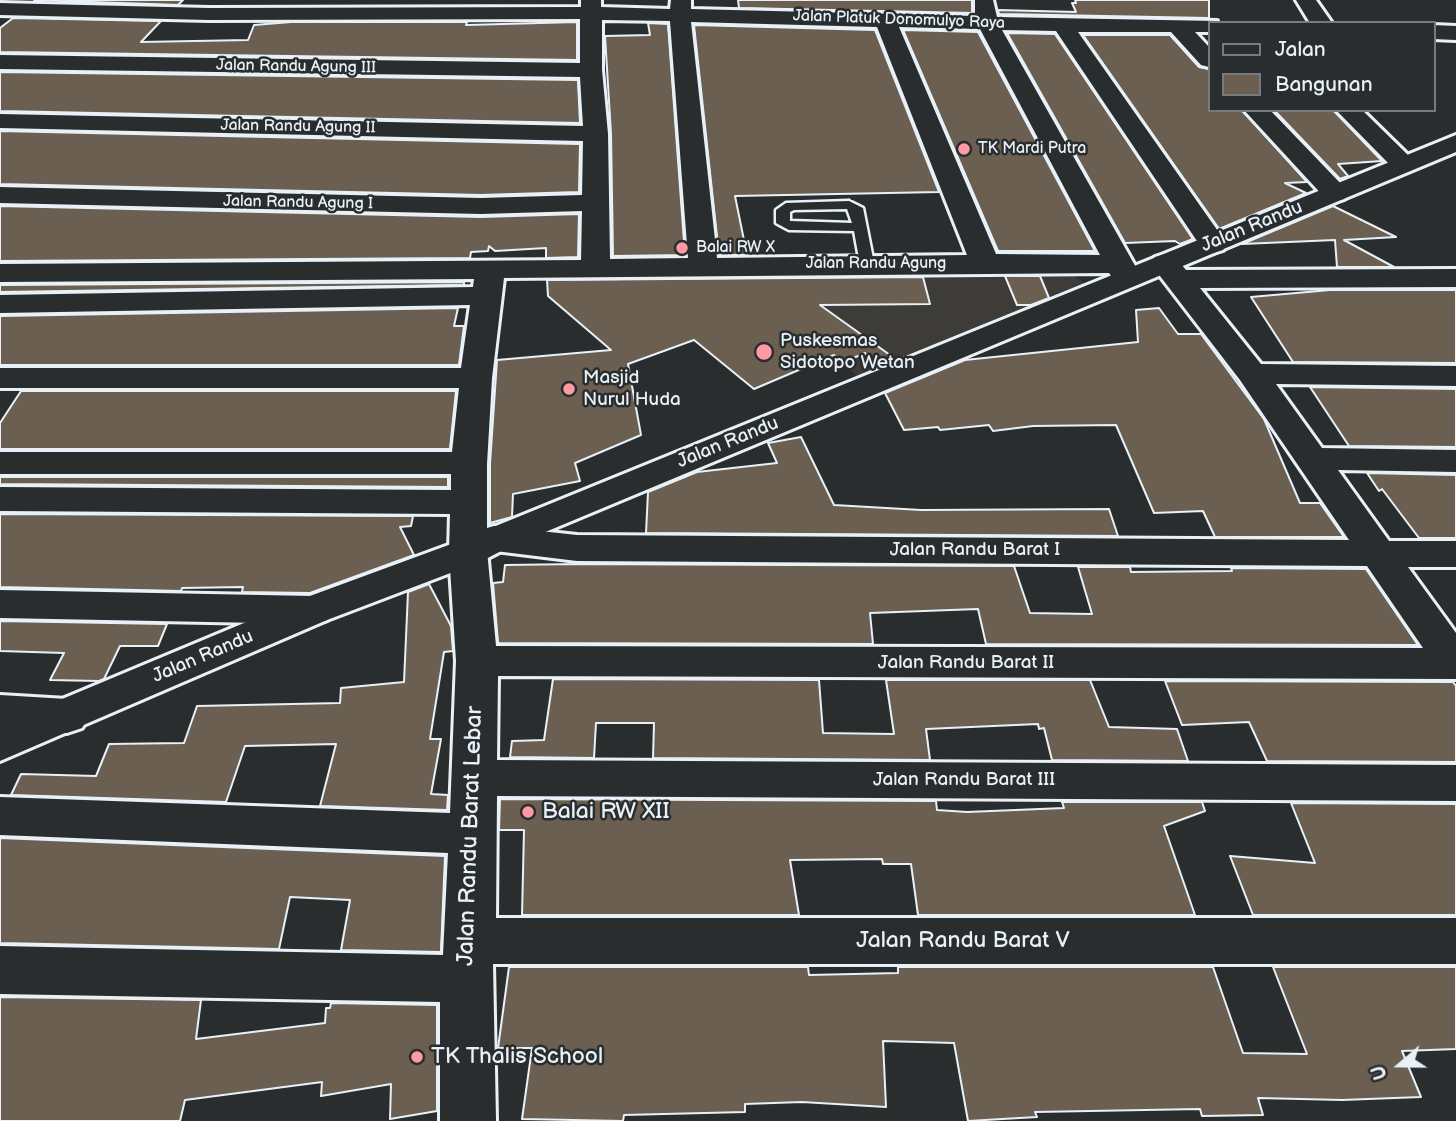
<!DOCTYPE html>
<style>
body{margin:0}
#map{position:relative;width:1456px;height:1121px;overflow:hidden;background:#2a2d2e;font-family:"Balsamiq Sans",sans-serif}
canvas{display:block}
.legend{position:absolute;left:1208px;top:21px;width:228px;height:91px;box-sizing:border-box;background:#2a2d2e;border:2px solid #767b7f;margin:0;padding:9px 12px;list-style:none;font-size:21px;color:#e8f1f8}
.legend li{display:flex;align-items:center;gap:14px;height:35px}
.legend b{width:35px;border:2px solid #767b7f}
.north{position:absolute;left:1365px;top:1030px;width:70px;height:70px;-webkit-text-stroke:5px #2a2d2e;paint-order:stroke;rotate:250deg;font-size:19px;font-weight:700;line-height:28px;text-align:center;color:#e8f1f8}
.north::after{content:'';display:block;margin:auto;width:24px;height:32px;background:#e8f1f8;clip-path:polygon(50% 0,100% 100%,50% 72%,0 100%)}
</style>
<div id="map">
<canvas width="1456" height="1121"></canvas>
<ul class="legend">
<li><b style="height:9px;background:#2a2d2e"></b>Jalan</li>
<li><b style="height:19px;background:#6a5f51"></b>Bangunan</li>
</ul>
<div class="north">U</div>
</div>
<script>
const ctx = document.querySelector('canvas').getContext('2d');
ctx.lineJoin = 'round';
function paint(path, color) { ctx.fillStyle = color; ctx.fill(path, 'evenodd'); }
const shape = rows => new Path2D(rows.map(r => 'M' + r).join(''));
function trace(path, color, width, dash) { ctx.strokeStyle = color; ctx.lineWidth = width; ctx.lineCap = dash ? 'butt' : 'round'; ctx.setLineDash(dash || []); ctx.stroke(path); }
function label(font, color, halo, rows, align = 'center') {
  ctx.font = font + ' "Balsamiq Sans",sans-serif'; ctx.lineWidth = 5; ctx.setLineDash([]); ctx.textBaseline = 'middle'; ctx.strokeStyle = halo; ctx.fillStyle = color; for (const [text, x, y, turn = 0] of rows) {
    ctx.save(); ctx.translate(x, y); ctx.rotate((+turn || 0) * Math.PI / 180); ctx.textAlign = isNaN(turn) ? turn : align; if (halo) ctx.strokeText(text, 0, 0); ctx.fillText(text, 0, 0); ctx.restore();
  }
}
paint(shape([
 [711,268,1074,276,1086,284,1052,301,859,377]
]), '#3d3c38');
const building = shape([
 [34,0,183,0,178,5,34,0],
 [738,0,972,0,972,13,739,8,738,0],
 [1075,0,1209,0,1209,18,999,14,998,10,1076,12,1072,3,1076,3,1075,0],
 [13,18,161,21,141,42,248,40,254,25,291,22,467,22,466,25,577,22,577,60,0,52,0,28,13,18],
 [648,23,668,24,685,255,613,256,611,134,605,36,650,35,648,23],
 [694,25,875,30,939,192,735,196,747,255,719,255,694,25],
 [903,30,978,32,1095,251,998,251,903,30],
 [1007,33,1055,34,1193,239,1180,244,1175,241,1125,243,1007,33],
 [1083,35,1170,35,1199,67,1209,69,1209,110,1242,110,1307,182,1285,183,1306,193,1219,229,1083,35],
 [0,72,578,80,580,123,0,111,0,72],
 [1274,110,1333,110,1382,161,1338,164,1348,176,1340,179,1274,110],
 [0,131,580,144,579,192,481,195,0,184,0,131],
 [0,206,481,217,579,214,578,257,546,258,546,248,495,251,489,246,488,251,471,252,470,258,0,261,0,206],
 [1333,206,1396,237,1344,240,1394,267,1337,267,1335,240,1242,244,1333,206],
 [1005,276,1040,276,1049,298,1031,305,1017,305,1005,276],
 [923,277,930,304,820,305,897,360,873,369,865,353,844,362,834,355,754,389,694,340,628,364,641,435,575,463,580,481,513,494,512,517,490,523,490,464,497,360,611,350,548,296,547,280,923,277],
 [464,282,464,285,0,292,0,285,464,282],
 [1330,290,1456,290,1456,363,1293,362,1251,297,1330,290],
 [458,308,454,326,464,326,459,365,0,365,0,316,458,308],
 [1159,308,1178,334,1201,334,1264,419,1300,503,1320,503,1344,537,1215,537,1203,511,1154,513,1116,425,1033,426,993,431,989,425,940,430,938,427,904,430,885,393,965,360,1138,342,1136,310,1159,308],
 [1310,387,1456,389,1456,447,1349,446,1310,387],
 [21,391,456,391,450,449,0,449,0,423,21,391],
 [801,437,834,505,921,510,1109,509,1118,536,646,533,648,492,697,472,777,463,768,443,801,437],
 [1367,473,1456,475,1456,538,1419,538,1382,489,1379,491,1367,473],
 [0,477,448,477,448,487,0,484,0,477],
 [0,514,413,516,411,526,400,527,414,555,310,593,242,592,243,587,182,588,181,591,0,587,0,514],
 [578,564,1014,566,1030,613,1092,614,1078,567,1130,567,1131,572,1232,571,1231,568,1366,569,1418,645,986,644,978,609,870,613,873,644,498,643,493,583,503,582,505,565,578,564],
 [429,584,451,626,453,651,444,652,430,739,441,739,431,794,448,795,447,810,320,806,336,744,245,746,226,802,11,795,21,774,96,776,109,744,184,743,197,706,340,703,341,688,404,682,408,592,429,584],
 [0,621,167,624,158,646,120,646,104,679,99,681,50,680,64,653,0,651,0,621],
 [553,679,819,680,823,733,894,734,886,680,1090,680,1109,727,1177,729,1188,761,1052,760,1044,728,1039,729,1038,724,926,729,930,760,653,758,654,723,596,723,594,758,510,757,512,741,544,740,553,679],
 [1165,681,1453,682,1456,686,1456,762,1267,761,1249,722,1182,725,1165,681],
 [500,799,936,801,937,810,967,812,1064,808,1062,802,1202,802,1205,811,1164,826,1195,915,918,915,911,864,883,864,882,859,790,860,799,915,522,915,524,830,499,830,500,799],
 [1291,803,1456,804,1456,915,1253,915,1230,856,1315,863,1291,803],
 [0,838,445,856,441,952,341,950,350,900,290,897,279,949,0,943,0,838],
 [509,967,808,967,809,975,898,973,898,967,1213,967,1243,1053,1307,1054,1273,967,1456,967,1456,1049,1402,1051,1421,1097,1342,1100,1258,1098,1263,1115,1202,1116,1200,1109,1035,1112,1037,1117,968,1121,954,1043,883,1041,886,1107,802,1102,745,1104,745,1112,624,1115,623,1121,522,1119,532,1048,498,1048,509,967],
 [0,997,201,1000,196,1039,325,1023,326,1008,330,1008,331,1003,437,1005,437,1111,390,1119,391,1084,321,1096,322,1082,185,1100,180,1121,0,1121,0,997]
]);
paint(building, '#6a5f51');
trace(building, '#e8f1f8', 2);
const lane = shape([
 [849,201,863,208,874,264,872,267,862,267,860,264,854,231,789,230,776,223,776,210,786,203,849,201],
 [847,209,852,223,790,221,790,212,794,210,847,209]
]);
const street = shape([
 [581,0,601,0,601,7,670,9,671,0,691,0,691,9,975,16,975,0,993,0,997,17,1217,21,1209,23,1209,32,1195,32,1209,47,1209,67,1201,65,1171,32,1078,32,1227,244,1223,250,1213,253,1203,250,1056,31,1002,30,1142,278,1137,284,1127,287,1117,284,1109,273,504,278,492,378,487,464,487,528,494,526,577,535,1349,540,1240,380,1150,263,1155,257,1165,254,1175,257,1186,270,1456,269,1456,287,1200,288,1261,364,1456,366,1456,386,1276,384,1322,448,1456,450,1456,472,1338,470,1389,541,1456,541,1456,567,1408,567,1456,633,1456,679,498,676,497,760,1456,765,1456,801,497,796,496,918,1456,918,1456,964,493,964,496,1121,440,1121,440,1002,0,994,0,946,443,955,448,853,0,835,0,797,450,813,456,661,449,552,450,514,0,511,0,487,451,490,451,474,0,474,0,452,452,452,459,388,0,388,0,368,461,368,470,305,0,313,0,295,473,287,474,279,0,282,0,264,581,260,582,211,481,214,0,203,0,187,481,198,582,195,583,141,0,128,0,114,583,126,580,77,0,69,0,55,580,63,580,19,209,20,0,15,0,3,209,8,581,7,581,0],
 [602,20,670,21,688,258,610,259,608,134,602,70,602,20],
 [691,22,877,27,967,255,717,258,691,22],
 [899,27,980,29,1100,255,996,254,899,27],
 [487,550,577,561,1367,566,1423,648,496,646,487,550],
 [1296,0,1316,0,1332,23,1310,23,1296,0],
 [1433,25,1456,26,1456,40,1433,39,1433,25],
 [1244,110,1270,110,1344,187,1348,193,1344,199,1335,201,1326,199,1244,110],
 [1336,110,1362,110,1412,159,1416,164,1412,169,1403,172,1394,169,1336,110],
 [0,590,313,596,327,600,333,610,327,620,313,624,0,618,0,590],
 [0,695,67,699,82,704,89,716,82,728,67,733,0,729,0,695]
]);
const secondary = shape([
 [1456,135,1456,152,507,548,482,561,327,620,0,761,0,725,299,600,454,543,1456,135]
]);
trace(lane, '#e8f1f8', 5);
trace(street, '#e8f1f8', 6);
trace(secondary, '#e8f1f8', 6);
paint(lane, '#2a2d2e');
paint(street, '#2a2d2e');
paint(secondary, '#2a2d2e');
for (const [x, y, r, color] of [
 [964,149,7,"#ff9aa2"],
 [682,248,7,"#ff9aa2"],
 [764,352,9,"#ff9aa2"],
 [569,389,7,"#ff9aa2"],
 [528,812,7,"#ff9aa2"],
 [417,1057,7,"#ff9aa2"]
]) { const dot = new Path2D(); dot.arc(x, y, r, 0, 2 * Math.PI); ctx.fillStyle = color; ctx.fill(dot); trace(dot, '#2a2d2e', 2.5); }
label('16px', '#e8f1f8', '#2a2d2e', [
 ["Jalan Platuk Donomulyo Raya",899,20,2],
 ["Jalan Randu Agung III",296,67,1],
 ["Jalan Randu Agung II",298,127,1],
 ["Jalan Randu Agung I",298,203,1],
 ["Jalan Randu Agung",876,264]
]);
label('16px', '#e8f1f8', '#2a2d2e', [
 ["TK Mardi Putra",978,149],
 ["Balai RW X",696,248]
], 'left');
label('19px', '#e8f1f8', '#2a2d2e', [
 ["Jalan Randu",1252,227,-22],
 ["Jalan Randu",728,443,-22],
 ["Jalan Randu Barat I",975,550],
 ["Jalan Randu",203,657,-23],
 ["Jalan Randu Barat II",966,663],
 ["Jalan Randu Barat III",964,780]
]);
label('19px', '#e8f1f8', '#2a2d2e', [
 ["Puskesmas",780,341],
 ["Sidotopo Wetan",780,363],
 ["Masjid",583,378],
 ["Nurul Huda",583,400]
], 'left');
label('23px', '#e8f1f8', '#2a2d2e', [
 ["Balai RW XII",542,812],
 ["TK Thalis School",431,1057]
], 'left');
label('23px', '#e8f1f8', '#2a2d2e', [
 ["Jalan Randu Barat Lebar",471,836,-88],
 ["Jalan Randu Barat V",963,941]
]);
</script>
